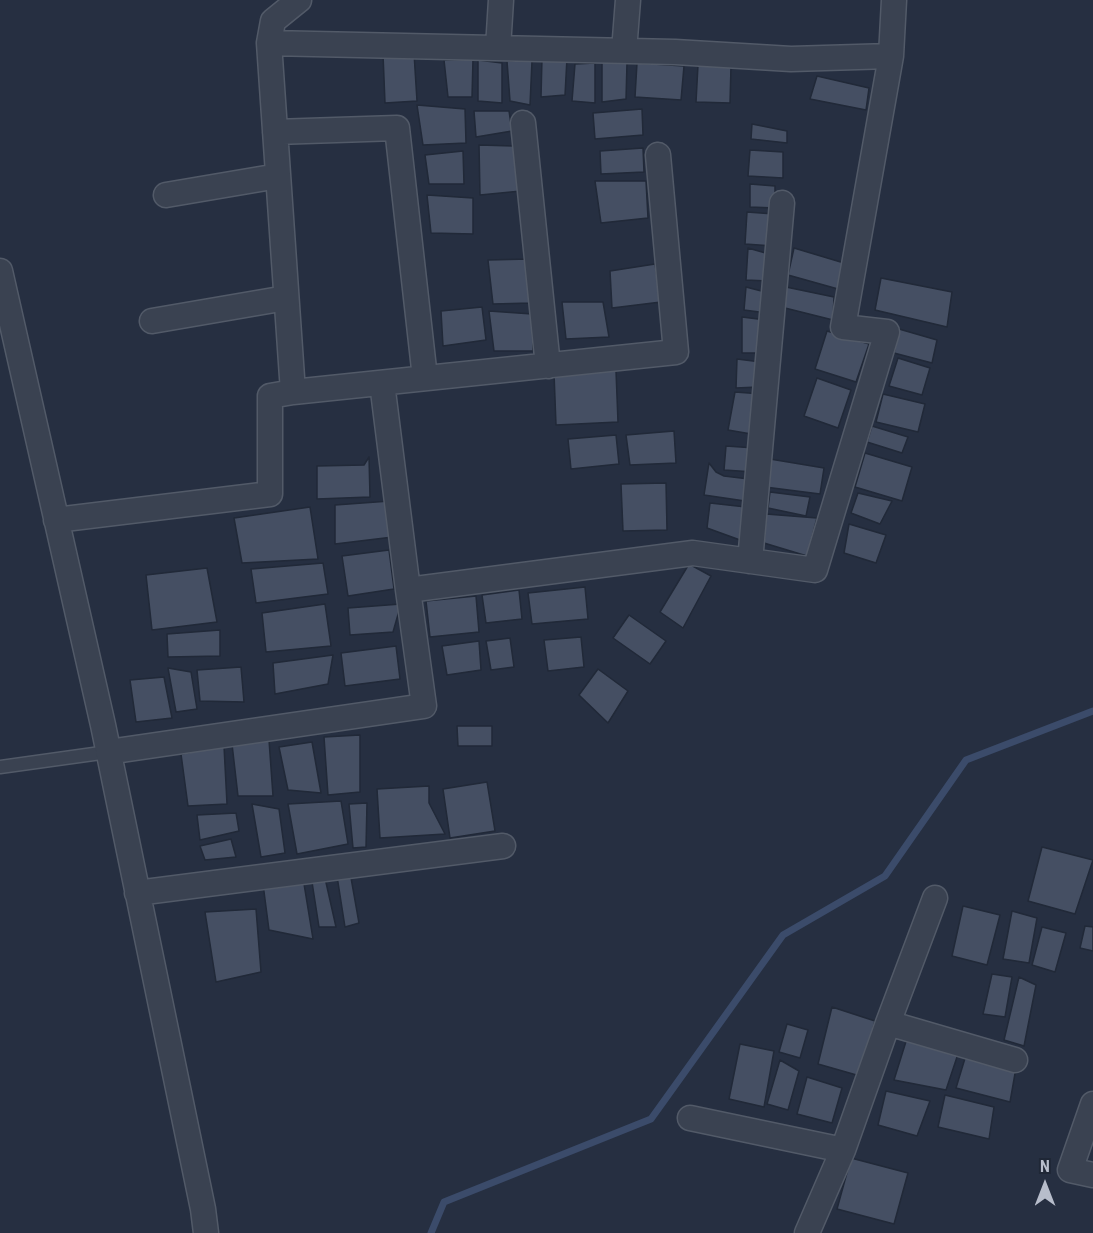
<!DOCTYPE html>
<style>
body{margin:0}
#map{position:relative;width:1093px;height:1233px;overflow:hidden;background:#262f41;font-family:"Roboto Condensed",sans-serif}
canvas{display:block}
.north{position:absolute;left:1015px;top:1155px;width:60px;height:60px;-webkit-text-stroke:4px #1f2736;paint-order:stroke;rotate:0deg;font-size:16px;font-weight:700;line-height:24px;text-align:center;color:#b7bdcb}
.north::after{content:'';display:block;margin:auto;width:21px;height:27px;background:#b7bdcb;clip-path:polygon(50% 0,100% 100%,50% 72%,0 100%)}
</style>
<div id="map">
<canvas width="1093" height="1233"></canvas>
<div class="north">N</div>
</div>
<script>
const ctx = document.querySelector('canvas').getContext('2d');
ctx.lineJoin = 'round';
const shape = rows => new Path2D(rows.map(r => 'M' + r).join(''));
function trace(path, color, width, dash) { ctx.strokeStyle = color; ctx.lineWidth = width; ctx.lineCap = dash ? 'butt' : 'round'; ctx.setLineDash(dash || []); ctx.stroke(path); }
function paint(path, color) { ctx.fillStyle = color; ctx.fill(path, 'evenodd'); }
trace(shape([
 [431,1233,444,1202,651,1119,783,935,885,876,966,760,1093,711]
]), '#3b4b6a', 7);
const building = shape([
 [414,53,417,101,385,103,383,54,414,53],
 [542,58,567,58,565,95,541,97,542,58],
 [473,59,472,97,448,97,444,60,473,59],
 [478,60,502,63,502,103,478,101,478,60],
 [507,61,532,61,530,105,510,101,507,61],
 [602,62,627,63,626,99,602,102,602,62],
 [595,63,595,103,572,101,575,64,595,63],
 [637,63,684,66,681,100,635,97,637,63],
 [698,65,731,66,730,103,696,102,698,65],
 [817,76,869,88,866,110,810,99,817,76],
 [417,105,465,109,466,143,423,145,417,105],
 [642,109,643,135,595,139,593,113,642,109],
 [474,111,509,111,512,131,476,137,474,111],
 [752,124,787,131,787,143,751,139,752,124],
 [479,145,513,146,521,191,480,195,479,145],
 [643,148,644,172,601,174,600,151,643,148],
 [750,150,783,152,783,178,748,176,750,150],
 [463,151,464,184,429,184,425,155,463,151],
 [595,181,646,181,648,218,601,223,595,181],
 [750,184,775,186,775,208,750,207,750,184],
 [427,195,473,198,473,234,431,233,427,195],
 [747,212,774,214,773,246,745,244,747,212],
 [748,248,769,254,768,281,746,280,748,248],
 [794,248,844,263,838,289,788,275,794,248],
 [529,259,531,303,493,304,488,260,529,259],
 [655,264,661,302,612,308,610,271,655,264],
 [881,278,952,292,947,327,875,310,881,278],
 [746,287,769,293,767,313,744,310,746,287],
 [786,287,834,297,833,320,781,307,786,287],
 [562,302,603,302,609,337,566,339,562,302],
 [482,307,486,340,443,346,441,311,482,307],
 [489,311,532,314,533,351,494,351,489,311],
 [742,317,766,320,762,353,742,353,742,317],
 [899,329,937,340,932,363,894,353,899,329],
 [827,331,869,344,856,382,815,369,827,331],
 [898,358,930,368,922,395,889,386,898,358],
 [737,359,761,362,758,387,736,388,737,359],
 [616,371,618,422,556,425,554,373,616,371],
 [817,378,851,390,838,428,804,416,817,378],
 [735,392,762,394,757,435,728,430,735,392],
 [883,394,925,404,918,432,876,422,883,394],
 [872,426,908,437,902,453,867,442,872,426],
 [674,431,676,463,630,465,626,435,674,431],
 [616,435,619,464,571,469,568,439,616,435],
 [726,446,755,448,754,472,724,470,726,446],
 [865,453,912,467,902,501,855,487,865,453],
 [369,457,370,497,317,499,317,466,364,465,369,457],
 [770,459,824,468,820,494,765,487,770,459],
 [709,463,716,472,724,476,749,479,745,501,704,495,709,463],
 [666,483,667,530,623,531,621,484,666,483],
 [770,492,810,497,806,516,768,508,770,492],
 [858,493,892,501,880,524,851,513,858,493],
 [390,501,393,537,335,544,335,505,390,501],
 [710,503,746,507,740,540,707,528,710,503],
 [310,507,318,559,242,563,234,518,310,507],
 [766,514,817,518,807,556,764,543,766,514],
 [849,524,886,535,876,563,844,553,849,524],
 [389,550,394,589,348,596,342,556,389,550],
 [323,563,328,594,256,603,251,569,323,563],
 [689,564,711,576,683,628,660,612,689,564],
 [207,568,217,622,152,630,146,575,207,568],
 [585,587,588,619,532,624,528,593,585,587],
 [519,590,522,619,486,623,482,595,519,590],
 [476,596,479,632,430,637,426,601,476,596],
 [325,604,331,646,266,652,262,613,325,604],
 [401,604,393,632,350,635,348,608,401,604],
 [629,615,666,641,650,664,613,638,629,615],
 [220,630,220,656,168,657,167,634,220,630],
 [581,637,584,667,548,671,544,640,581,637],
 [510,638,514,667,491,670,486,641,510,638],
 [479,641,481,670,447,675,442,646,479,641],
 [396,646,400,679,345,686,341,653,396,646],
 [333,655,328,684,275,694,273,663,333,655],
 [241,667,244,702,200,701,197,670,241,667],
 [168,668,191,672,197,709,176,712,168,668],
 [598,669,628,691,608,723,579,695,598,669],
 [164,677,172,718,136,722,130,680,164,677],
 [457,726,492,726,492,746,458,746,457,726],
 [360,735,360,792,328,795,324,737,360,735],
 [269,740,273,796,238,796,232,744,269,740],
 [312,742,321,793,288,790,279,747,312,742],
 [224,746,227,804,188,806,181,754,224,746],
 [487,782,495,831,450,838,443,789,487,782],
 [429,786,429,803,445,834,380,838,377,789,429,786],
 [341,801,348,844,297,854,288,804,341,801],
 [367,803,366,847,353,848,349,804,367,803],
 [252,804,279,809,285,853,261,857,252,804],
 [236,813,239,831,200,840,197,815,236,813],
 [231,839,236,857,205,860,200,846,231,839],
 [1042,847,1093,860,1075,914,1028,901,1042,847],
 [350,872,359,923,345,927,337,876,350,872],
 [325,878,336,927,319,927,312,882,325,878],
 [263,884,304,884,313,939,269,930,263,884],
 [963,906,1000,915,987,965,952,956,963,906],
 [256,909,261,972,216,982,205,912,256,909],
 [1012,911,1037,918,1029,963,1003,959,1012,911],
 [1085,926,1093,927,1093,951,1080,948,1085,926],
 [1042,927,1066,933,1055,972,1032,965,1042,927],
 [992,974,1012,977,1005,1017,983,1014,992,974],
 [1019,977,1036,985,1024,1046,1004,1040,1019,977],
 [832,1007,875,1021,860,1076,818,1064,832,1007],
 [787,1024,808,1030,800,1058,779,1052,787,1024],
 [908,1035,960,1048,946,1090,894,1080,908,1035],
 [740,1044,774,1051,764,1107,729,1099,740,1044],
 [966,1055,1016,1068,1010,1102,956,1088,966,1055],
 [780,1060,799,1071,788,1110,767,1104,780,1060],
 [807,1077,842,1088,832,1123,797,1114,807,1077],
 [886,1091,930,1101,917,1136,878,1125,886,1091],
 [945,1095,994,1107,989,1139,938,1127,945,1095],
 [851,1158,908,1173,894,1224,837,1209,851,1158]
]);
paint(building, '#454f63');
trace(building, '#212938', 1.5);
const service = shape([
 [0,767,108,752]
]);
const minor = shape([
 [269,43,273,21,299,0],
 [498,48,501,0],
 [624,51,628,0],
 [891,56,894,0],
 [523,123,548,366],
 [275,132,397,128,425,378],
 [166,195,278,176],
 [0,271,103,725,203,1209,206,1233],
 [152,321,286,298],
 [293,392,269,43,675,52,791,59,891,56,843,327,887,332,815,570,693,553,408,590],
 [56,520,270,494,270,396,293,392,676,352,658,155],
 [750,561,782,203],
 [108,752,424,706,408,590,382,383],
 [137,893,503,846],
 [888,1023,1015,1060],
 [1093,1104,1070,1170,1093,1175],
 [690,1118,843,1150],
 [807,1233,843,1150,888,1023,935,898]
]);
trace(service, '#525a68', 15);
trace(minor, '#525a68', 27);
trace(service, '#3a4251', 12);
trace(minor, '#3a4251', 24);
</script>
